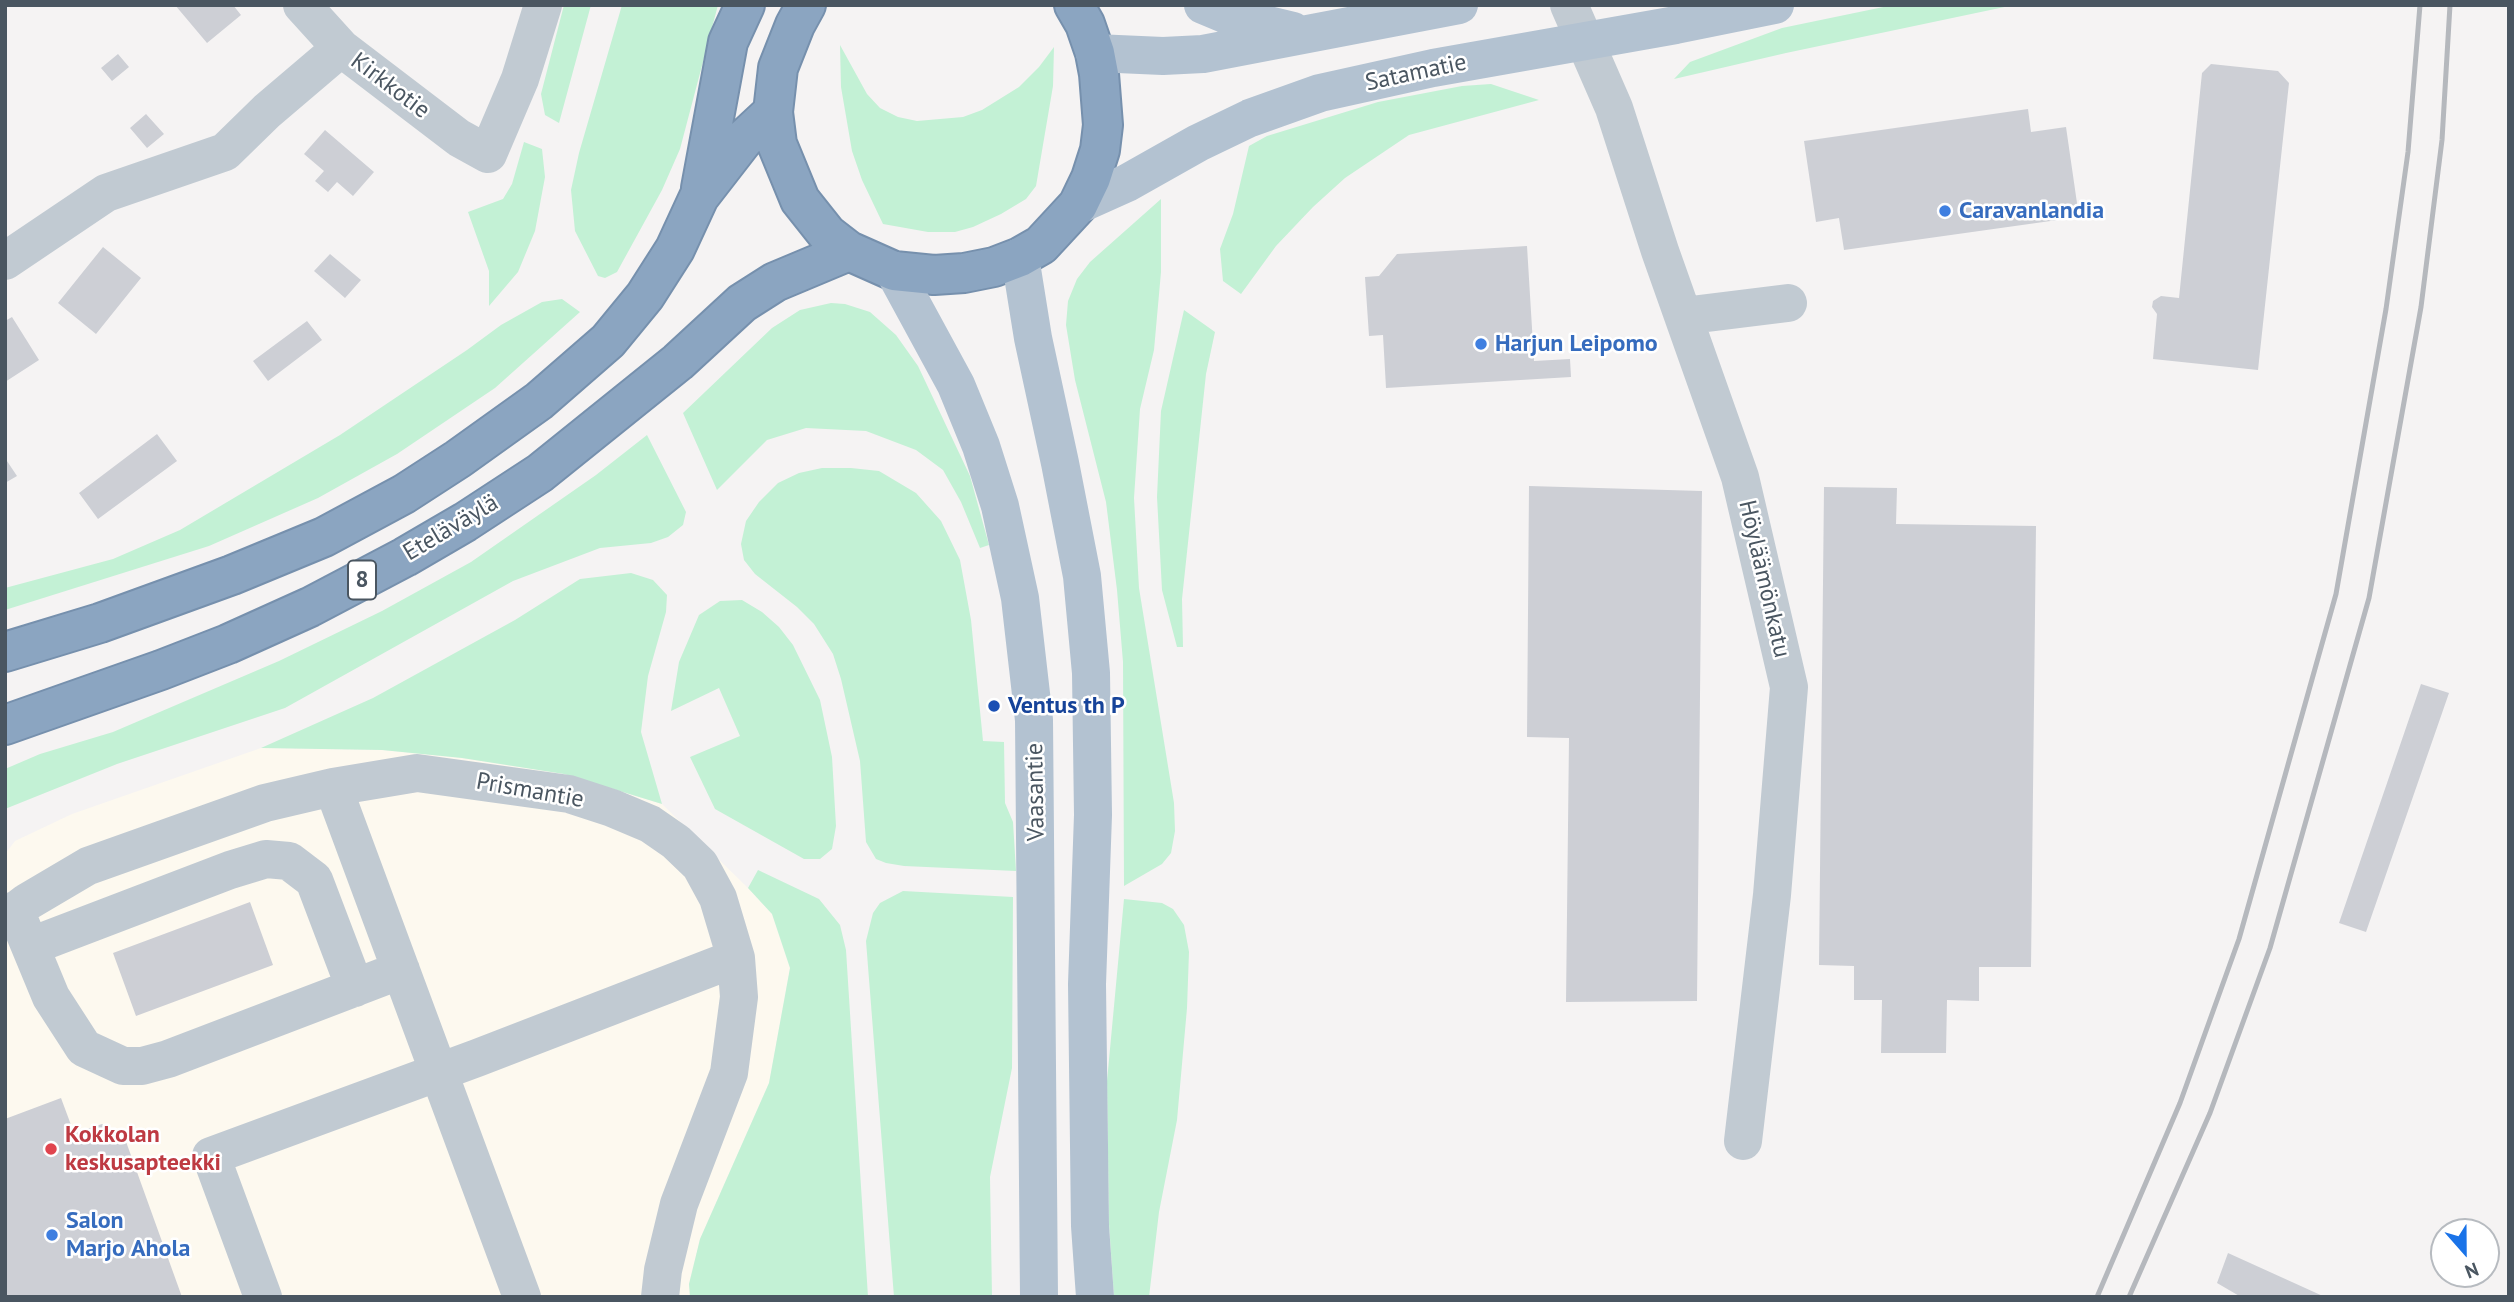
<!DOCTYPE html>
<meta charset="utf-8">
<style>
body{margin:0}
#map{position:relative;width:2514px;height:1302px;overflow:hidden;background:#f5f3f3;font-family:"PT Sans",sans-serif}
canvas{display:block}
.frame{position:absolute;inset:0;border:7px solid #4a5661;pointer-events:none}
.north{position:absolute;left:2430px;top:1218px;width:70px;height:70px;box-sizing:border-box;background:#fff;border:2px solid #b7bbc0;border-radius:50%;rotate:159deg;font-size:19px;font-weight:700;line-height:28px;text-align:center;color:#4a5661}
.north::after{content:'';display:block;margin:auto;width:24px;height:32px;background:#1a73e8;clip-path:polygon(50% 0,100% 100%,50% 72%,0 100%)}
</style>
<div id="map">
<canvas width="2514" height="1302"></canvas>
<div class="frame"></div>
<div class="north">N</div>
</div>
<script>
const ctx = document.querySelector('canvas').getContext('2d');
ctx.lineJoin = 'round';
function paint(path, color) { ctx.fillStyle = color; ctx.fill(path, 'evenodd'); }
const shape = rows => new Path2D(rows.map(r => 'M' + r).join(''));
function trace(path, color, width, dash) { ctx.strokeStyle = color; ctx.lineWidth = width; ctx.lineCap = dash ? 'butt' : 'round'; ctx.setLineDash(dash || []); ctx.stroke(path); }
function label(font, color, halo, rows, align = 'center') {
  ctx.font = font + ' "PT Sans",sans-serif'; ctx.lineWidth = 5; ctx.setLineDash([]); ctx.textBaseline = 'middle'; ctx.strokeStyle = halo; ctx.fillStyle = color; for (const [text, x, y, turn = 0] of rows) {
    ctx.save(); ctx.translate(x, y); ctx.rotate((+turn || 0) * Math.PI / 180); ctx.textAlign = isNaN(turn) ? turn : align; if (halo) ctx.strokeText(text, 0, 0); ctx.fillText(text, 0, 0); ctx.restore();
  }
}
paint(shape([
 [261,748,382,750,462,758,564,774,662,804,748,888,772,914,790,968,769,1083,700,1239,689,1284,690,1297,5,1297,5,854,15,841,72,814]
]), '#fdf9ef');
paint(shape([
 [564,5,591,5,559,123,545,115,541,94],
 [622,5,718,5,680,149,662,190,617,272,605,278,598,276,575,231,571,190,579,153],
 [1893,5,2014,5,1786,53,1674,79,1690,62,1782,28],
 [840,45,867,94,880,108,898,117,917,121,963,117,982,110,1019,87,1039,67,1054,47,1053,86,1036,186,1026,199,1001,214,973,227,955,232,928,232,883,224,862,180,852,151,841,87],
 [1491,84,1539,100,1409,135,1345,178,1313,207,1276,246,1241,294,1223,281,1220,249,1233,214,1249,146,1267,136,1378,102,1462,86],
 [524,142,542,149,545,177,535,231,518,272,489,306,489,271,468,212,503,199,512,184],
 [1161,199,1161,272,1154,350,1140,409,1134,498,1139,588,1174,803,1175,831,1171,853,1162,864,1124,886,1123,662,1117,590,1106,502,1075,380,1066,325,1068,301,1077,279,1090,262],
 [562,299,580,312,495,388,397,454,318,498,209,546,5,610,5,588,113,559,180,530,340,435,467,350,501,325,542,302],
 [831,303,845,304,870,312,896,335,918,366,970,476,989,545,980,548,961,502,943,470,916,450,866,431,806,428,767,440,717,490,683,413,772,328,800,310],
 [1184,310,1215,332,1206,374,1182,599,1183,647,1177,647,1162,590,1157,497,1161,411],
 [647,435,686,512,683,525,668,537,651,543,600,548,513,581,285,708,117,764,5,809,5,769,40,754,113,732,279,661,382,611,471,562,596,475],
 [822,468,851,468,879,471,916,493,941,521,960,560,971,620,983,741,1004,742,1005,803,1013,822,1016,871,904,866,886,863,876,859,866,842,860,761,841,679,833,654,814,624,797,607,755,574,744,560,741,544,746,521,759,502,778,483,799,473],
 [631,573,653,580,667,595,666,612,648,676,641,732,662,804,564,774,462,758,382,750,261,748,373,698,515,620,580,579],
 [742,600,762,612,779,627,793,645,820,700,832,757,836,826,832,849,820,859,804,859,715,809,690,757,740,736,719,688,671,711,679,662,699,615,720,601],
 [758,870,819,899,840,925,846,950,868,1297,690,1297,689,1284,700,1239,769,1083,790,968,772,914,748,888],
 [903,891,1013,897,1012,1068,990,1177,992,1297,894,1297,866,941,873,913,880,903],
 [1124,899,1162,903,1173,909,1184,925,1189,952,1187,1008,1177,1120,1159,1212,1149,1297,1114,1297,1109,1224,1107,1081]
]), '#c3f1d5');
paint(shape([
 [175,5,233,5,241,15,207,43],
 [118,54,129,67,112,81,101,68],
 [2211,64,2278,71,2289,83,2258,370,2153,359,2157,314,2152,307,2153,301,2161,296,2179,298,2202,73],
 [2028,109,2031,132,2066,127,2079,217,1844,250,1839,218,1816,222,1804,141],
 [146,114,164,134,147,148,130,128],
 [325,130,374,172,353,196,337,182,328,192,315,181,324,171,304,154],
 [1527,246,1534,361,1570,359,1571,377,1386,388,1383,335,1369,336,1365,277,1379,276,1397,254],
 [103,247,141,278,96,334,58,303],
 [330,254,361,280,345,298,314,271],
 [12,317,39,360,5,382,5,321],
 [307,321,322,340,268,381,253,361],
 [157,434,177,461,98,519,79,493],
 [5,458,17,476,5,483],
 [1529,486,1702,491,1697,1001,1566,1002,1569,738,1527,737],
 [1824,487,1897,488,1896,524,2036,526,2031,967,1979,967,1979,1001,1947,1000,1946,1053,1881,1053,1882,1000,1854,1000,1854,966,1819,965],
 [2421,684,2449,693,2366,932,2339,923],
 [250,902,273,965,136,1016,113,953],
 [61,1098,74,1133,102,1124,124,1136,182,1297,5,1297,5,1119],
 [2228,1253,2325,1297,2241,1297,2217,1283]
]), '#cdcfd5');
const highway = shape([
 [806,5,795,25,778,68,773,112,777,144,800,200,827,234,849,251,894,271,934,275,964,273,994,267,1020,257,1041,245,1078,205,1091,178,1100,150,1103,125,1099,74,1095,53,1085,24,1074,5],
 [701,188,728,42,745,5],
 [5,652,100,623,232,575,324,537,404,494,458,459,539,401,608,341,645,296,675,249,699,197,744,139,773,112],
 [5,725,161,670,228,644,310,607,405,557,465,522,540,473,678,362,742,303,775,282,849,251]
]);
trace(highway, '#7690ad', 42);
trace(shape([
 [302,5,341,48,459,138,488,154,520,79,543,5],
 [1569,5,1614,108,1660,251,1740,477,1789,687,1772,895,1743,1141],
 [5,261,106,193,225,152,267,111,341,48],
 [1683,316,1788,303],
 [333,787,522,1297],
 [15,910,51,997,84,1048,123,1066,142,1066,168,1059,401,970],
 [5,919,27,902,88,866,265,803,333,787,417,773,569,794,612,808,650,824,676,842,700,865,718,898,736,958,739,997,729,1073,679,1204,663,1270,660,1297],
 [31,946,230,870,266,859,289,861,314,880,355,988],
 [263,1297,211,1156,477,1058,736,958]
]), '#c1cad2', 38);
trace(shape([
 [1203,5,1227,15,1293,31],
 [1095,53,1163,56,1203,54,1459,5],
 [1078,205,1127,183,1198,143,1250,118,1320,93,1433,68,1676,25,1775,5],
 [1020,257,1033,338,1060,463,1082,576,1091,673,1093,815,1087,984,1090,1226,1095,1297],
 [894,271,956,385,981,446,1000,506,1020,598,1034,720,1039,1297]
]), '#b3c2d1', 38);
trace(highway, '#8ba5c1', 38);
trace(shape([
 [2097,1297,2180,1103,2239,939,2336,594,2386,309,2408,152,2420,5],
 [2129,1297,2210,1113,2270,948,2369,598,2421,307,2442,140,2450,5]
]), '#b5b8bd', 5);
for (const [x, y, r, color] of [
 [1945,211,7,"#3f7fe0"],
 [1481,344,7,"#3f7fe0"],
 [994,706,7,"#1a4fb4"],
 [51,1149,7,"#e0444e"],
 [52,1235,7,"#3f7fe0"]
]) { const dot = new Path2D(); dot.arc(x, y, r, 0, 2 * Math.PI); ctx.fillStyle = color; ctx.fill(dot); trace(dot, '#fff', 2.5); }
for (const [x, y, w] of [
 [362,580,28]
]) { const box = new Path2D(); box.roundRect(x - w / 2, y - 19.5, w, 39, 5); ctx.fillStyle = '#fff'; ctx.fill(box); trace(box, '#4a5661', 2); }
label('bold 23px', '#4a5661', null, [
 ["8",362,580]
]);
label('24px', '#4a5661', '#fff', [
 ["Satamatie",1416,73,-12],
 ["Kirkkotie",390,86,37],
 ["Eteläväylä",451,528,-31],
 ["Höyläämönkatu",1764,579,77],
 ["Prismantie",530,791,10],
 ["Vaasantie",1036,792,-91]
]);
label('bold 24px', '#366cbe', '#fff', [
 ["Caravanlandia",1959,211],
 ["Harjun Leipomo",1495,344],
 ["Salon",66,1221],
 ["Marjo Ahola",66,1249]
], 'left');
label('bold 24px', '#164399', '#fff', [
 ["Ventus th P",1008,706]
], 'left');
label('bold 24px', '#be3a42', '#fff', [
 ["Kokkolan",65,1135],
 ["keskusapteekki",65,1163]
], 'left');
</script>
